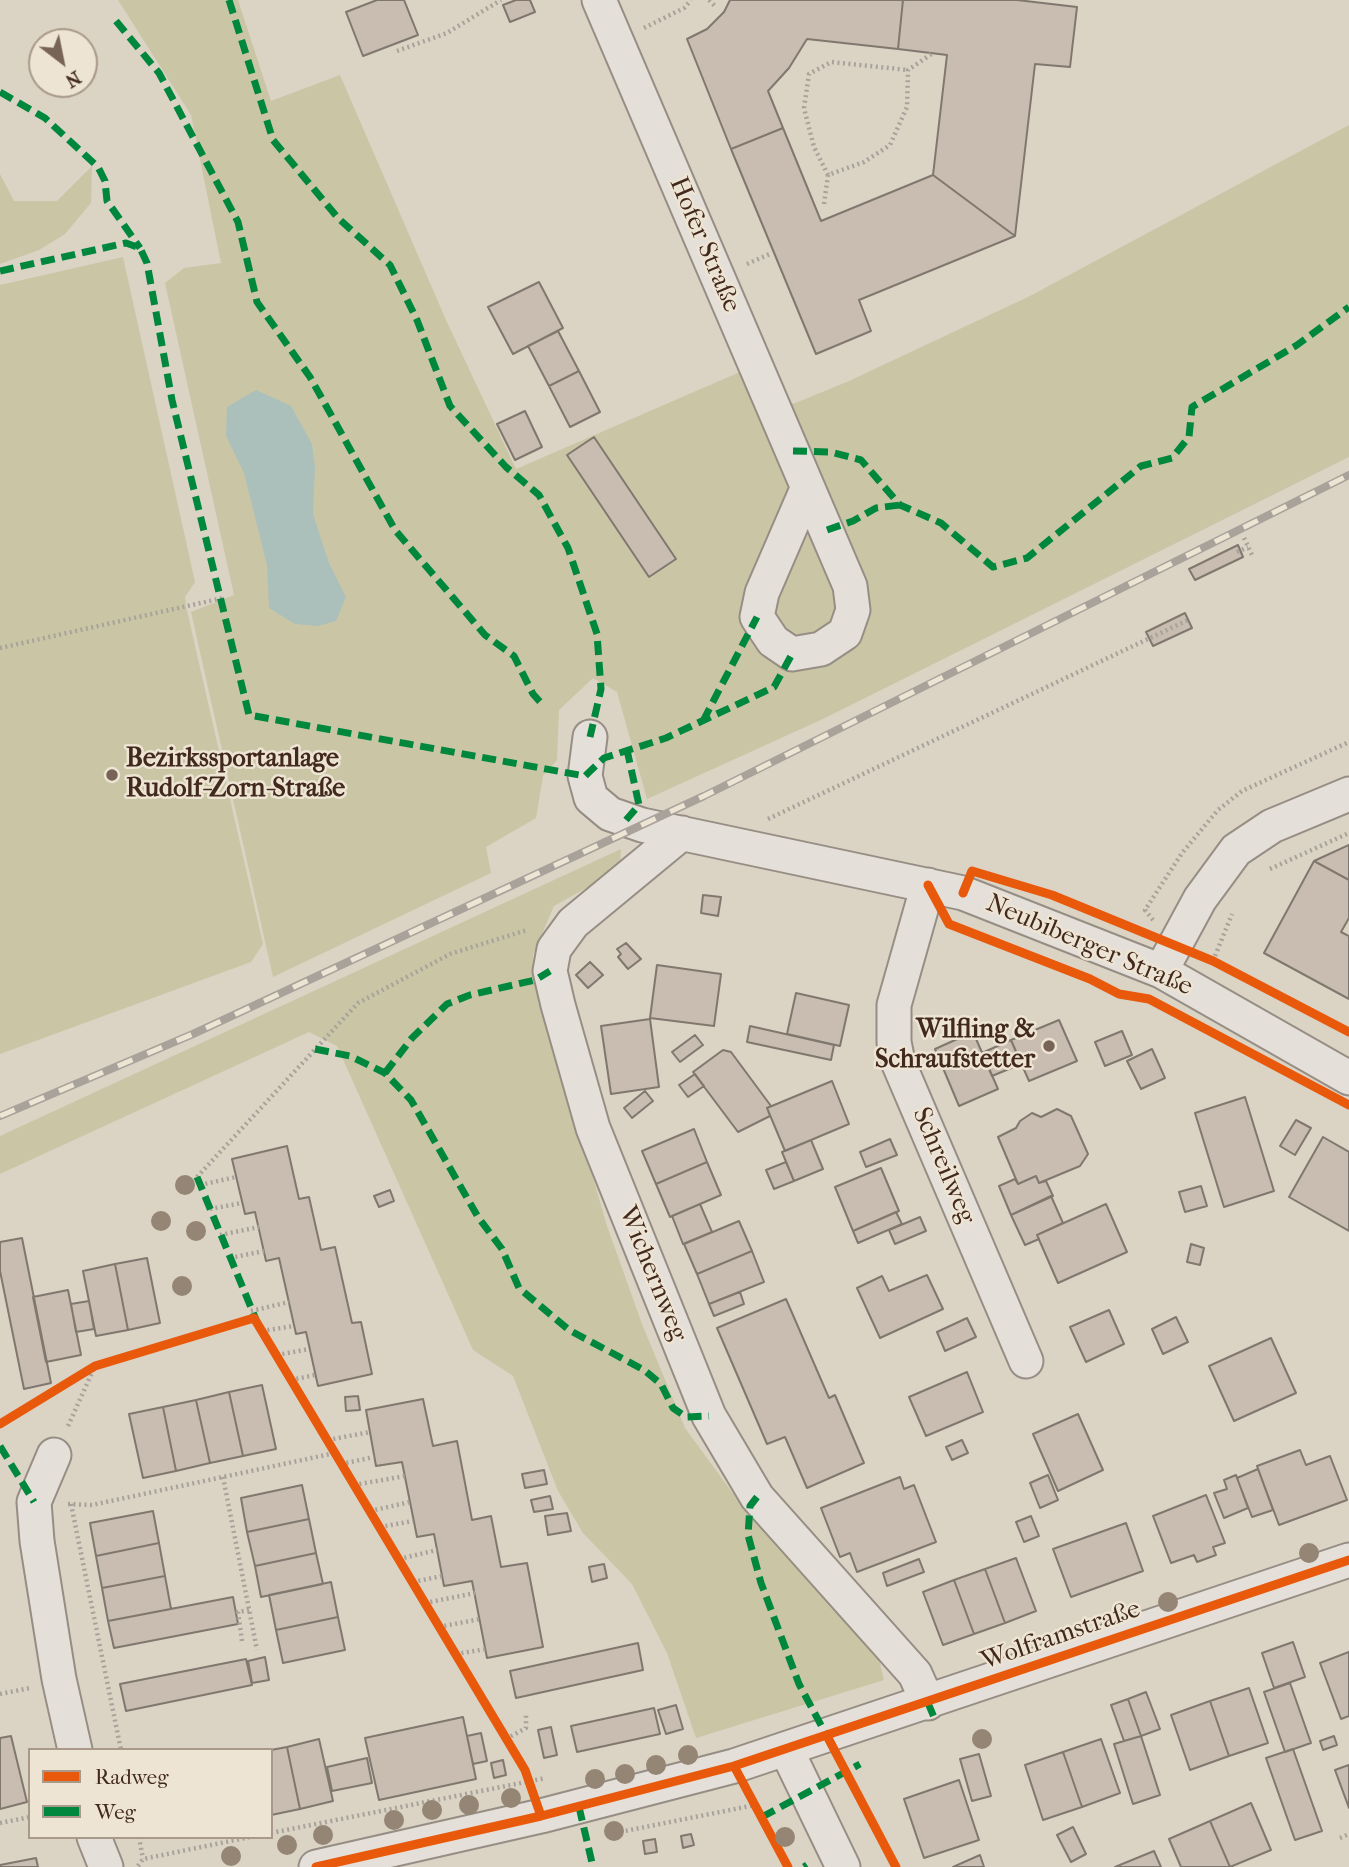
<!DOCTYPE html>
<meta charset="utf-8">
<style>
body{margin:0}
#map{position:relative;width:1349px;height:1867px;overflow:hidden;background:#dbd3c4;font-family:"IM FELL French Canon",serif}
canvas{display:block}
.legend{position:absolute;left:28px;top:1748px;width:245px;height:91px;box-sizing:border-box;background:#ede4d3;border:2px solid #a9998a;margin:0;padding:9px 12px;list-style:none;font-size:21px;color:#42291d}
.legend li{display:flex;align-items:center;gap:14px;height:35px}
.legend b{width:35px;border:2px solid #a9998a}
.north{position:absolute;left:28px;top:28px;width:70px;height:70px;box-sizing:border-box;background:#ede4d3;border:2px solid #a9998a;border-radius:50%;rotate:148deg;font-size:19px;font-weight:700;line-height:28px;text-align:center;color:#42291d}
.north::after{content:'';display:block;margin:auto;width:24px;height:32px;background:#786457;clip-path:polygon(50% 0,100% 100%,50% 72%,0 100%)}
</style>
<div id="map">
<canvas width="1349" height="1867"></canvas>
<ul class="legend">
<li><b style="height:9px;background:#e8590c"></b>Radweg</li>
<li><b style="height:9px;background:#00873e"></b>Weg</li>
</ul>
<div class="north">N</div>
</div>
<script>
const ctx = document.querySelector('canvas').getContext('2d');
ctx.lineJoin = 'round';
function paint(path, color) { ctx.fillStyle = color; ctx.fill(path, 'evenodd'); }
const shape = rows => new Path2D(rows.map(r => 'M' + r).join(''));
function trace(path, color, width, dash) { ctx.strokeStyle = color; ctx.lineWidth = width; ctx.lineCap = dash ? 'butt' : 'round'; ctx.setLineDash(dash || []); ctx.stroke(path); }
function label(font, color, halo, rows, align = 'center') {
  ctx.font = font + ' "IM FELL French Canon",serif'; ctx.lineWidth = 5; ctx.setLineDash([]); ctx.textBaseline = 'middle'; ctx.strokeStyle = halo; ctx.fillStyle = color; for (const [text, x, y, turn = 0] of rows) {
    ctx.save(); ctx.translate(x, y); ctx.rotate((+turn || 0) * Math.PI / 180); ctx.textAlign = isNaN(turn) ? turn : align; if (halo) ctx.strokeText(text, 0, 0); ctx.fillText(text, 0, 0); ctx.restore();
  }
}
paint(shape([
 [118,0,238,0,271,101,340,75,446,320,516,469,740,372,758,414,798,402,849,381,1030,296,1349,125,1349,457,823,719,647,799,617,692,593,678,559,710,557,760,543,776,536,818,486,847,491,873,273,977,191,612,234,595,165,283,184,268,221,263,191,115],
 [92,166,91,203,65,234,39,250,0,264,0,174,14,201,57,201],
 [123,257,195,582,185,597,186,606,263,944,251,962,0,1054,0,285],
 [621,849,620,869,554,906,533,955,535,978,607,1226,642,1324,685,1428,751,1518,876,1647,884,1680,696,1738,667,1653,632,1584,583,1533,558,1491,513,1376,473,1350,337,1046,309,1032,0,1174,0,1136]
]), '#cac6a5');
paint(shape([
 [256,390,291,406,312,444,315,468,313,514,329,563,346,597,336,621,318,626,295,624,269,608,267,565,244,473,226,436,227,407]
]), '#abc0ba');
const building = shape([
 [377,0,404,0,418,35,363,56,346,12,377,0],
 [516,0,530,0,535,12,510,22,503,5,516,0],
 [730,0,903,0,898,49,807,39,789,68,768,91,783,128,731,149,687,39,707,29,724,12,730,0],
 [903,0,1017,0,1077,7,1070,67,1035,64,1015,236,933,175,947,55,898,49,903,0],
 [783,128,821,221,933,175,1015,236,859,300,871,331,816,354,731,149,783,128],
 [539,282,563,328,513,354,488,307,539,282],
 [558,331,579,371,549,386,528,346,558,331],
 [579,371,600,412,570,427,549,386,579,371],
 [525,411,542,447,515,460,497,424,525,411],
 [594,437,676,559,649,577,567,455,594,437],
 [1238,545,1243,557,1195,580,1189,569,1238,545],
 [1185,613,1192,628,1153,646,1146,632,1185,613],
 [1349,845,1349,880,1314,861,1349,845],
 [1314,861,1349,880,1349,918,1341,932,1349,936,1349,999,1264,953,1314,861],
 [703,895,721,897,718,916,701,913,703,895],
 [626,943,641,959,628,969,618,957,621,954,617,949,626,943],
 [590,962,603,975,588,988,576,975,590,962],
 [657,965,721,974,714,1026,650,1018,657,965],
 [796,993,849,1005,840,1046,787,1034,796,993],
 [650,1019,659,1087,611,1094,601,1026,650,1019],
 [1059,1020,1077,1061,1029,1081,1011,1040,1059,1020],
 [750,1026,834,1045,831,1060,747,1042,750,1026],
 [1122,1031,1132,1055,1105,1066,1095,1042,1122,1031],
 [973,1032,998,1089,959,1106,935,1049,973,1032],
 [695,1035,703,1045,680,1062,672,1052,695,1035],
 [1011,1040,1021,1064,992,1076,982,1053,1011,1040],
 [1152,1049,1165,1078,1141,1089,1127,1061,1152,1049],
 [723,1050,731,1052,771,1106,767,1108,770,1116,738,1132,693,1072,723,1050],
 [695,1074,704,1086,688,1097,679,1085,695,1074],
 [832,1081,849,1124,785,1151,767,1108,832,1081],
 [645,1091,653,1101,632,1118,624,1108,645,1091],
 [1245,1097,1274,1191,1224,1207,1195,1113,1245,1097],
 [1057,1109,1071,1116,1088,1154,1080,1166,1039,1183,1036,1176,1018,1184,998,1137,1016,1128,1020,1121,1032,1113,1041,1117,1057,1109],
 [1296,1120,1311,1128,1295,1155,1280,1146,1296,1120],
 [694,1129,707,1162,656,1184,642,1151,694,1129],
 [1323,1137,1349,1152,1349,1231,1289,1197,1323,1137],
 [890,1139,897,1155,866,1167,860,1152,890,1139],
 [811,1140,823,1169,794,1181,782,1152,811,1140],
 [287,1146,299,1199,309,1197,321,1250,335,1247,352,1323,361,1322,372,1374,318,1386,306,1332,296,1334,279,1258,266,1261,255,1212,245,1214,232,1159,287,1146],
 [707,1162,721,1195,670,1217,656,1184,707,1162],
 [786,1162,794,1181,774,1189,766,1170,786,1162],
 [881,1168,899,1211,853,1231,835,1187,881,1168],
 [1036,1176,1039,1183,1046,1181,1053,1196,1011,1215,999,1186,1015,1179,1018,1184,1036,1176],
 [1201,1186,1207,1206,1185,1212,1179,1192,1201,1186],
 [390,1190,394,1201,379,1207,374,1196,390,1190],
 [1051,1196,1063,1223,1037,1235,1039,1239,1025,1245,1011,1215,1051,1196],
 [700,1204,712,1232,683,1244,672,1216,700,1204],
 [1106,1204,1127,1252,1058,1283,1037,1235,1106,1204],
 [896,1212,902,1224,858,1243,853,1231,896,1212],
 [920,1217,926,1231,895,1244,889,1230,920,1217],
 [739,1221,752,1251,697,1274,684,1244,739,1221],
 [22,1238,51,1383,24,1389,0,1271,0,1242,22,1238],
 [1191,1244,1204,1248,1200,1265,1187,1262,1191,1244],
 [752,1251,764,1282,709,1304,697,1274,752,1251],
 [147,1258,160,1323,128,1330,115,1264,147,1258],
 [115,1264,128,1330,96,1336,83,1271,115,1264],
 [927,1275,943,1309,880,1338,857,1288,882,1276,889,1291,927,1275],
 [68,1290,81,1355,46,1362,33,1297,68,1290],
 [740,1292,744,1304,714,1316,709,1304,740,1292],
 [786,1299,829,1398,835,1395,864,1463,807,1488,785,1437,767,1444,717,1328,786,1299],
 [89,1301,94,1329,76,1332,71,1304,89,1301],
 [1109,1310,1124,1344,1086,1362,1070,1327,1109,1310],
 [1176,1317,1188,1342,1163,1354,1152,1329,1176,1317],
 [967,1318,976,1337,945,1351,937,1332,967,1318],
 [1271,1338,1296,1393,1234,1421,1209,1366,1271,1338],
 [967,1372,983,1412,926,1436,909,1397,967,1372],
 [262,1385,276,1449,243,1456,229,1392,262,1385],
 [229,1392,243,1456,210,1463,196,1400,229,1392],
 [358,1396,360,1410,346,1411,345,1397,358,1396],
 [423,1399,433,1446,457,1441,472,1520,491,1516,501,1567,527,1563,543,1647,487,1658,472,1581,444,1586,434,1534,417,1537,402,1462,376,1466,366,1410,423,1399],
 [196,1400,210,1463,176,1471,163,1407,196,1400],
 [163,1407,176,1471,143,1478,129,1414,163,1407],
 [1078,1414,1103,1470,1058,1491,1033,1434,1078,1414],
 [962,1440,968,1453,952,1460,946,1447,962,1440],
 [1300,1450,1306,1465,1330,1456,1347,1500,1279,1525,1257,1466,1300,1450],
 [1258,1469,1273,1510,1252,1517,1237,1478,1258,1469],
 [544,1470,547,1484,525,1488,522,1474,544,1470],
 [1048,1475,1058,1500,1040,1508,1030,1483,1048,1475],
 [1236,1475,1248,1508,1224,1518,1214,1493,1227,1489,1224,1480,1236,1475],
 [900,1477,904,1489,914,1485,936,1542,857,1572,850,1553,840,1557,821,1508,900,1477],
 [302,1485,309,1519,247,1532,241,1498,302,1485],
 [1206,1495,1225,1543,1213,1547,1216,1555,1197,1562,1194,1555,1171,1563,1153,1516,1206,1495],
 [550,1496,553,1509,534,1512,531,1500,550,1496],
 [153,1511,159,1543,96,1556,90,1523,153,1511],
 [567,1513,571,1531,548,1535,545,1516,567,1513],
 [1031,1516,1039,1536,1024,1542,1016,1522,1031,1516],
 [309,1519,316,1553,255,1566,247,1532,309,1519],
 [1126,1523,1143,1571,1071,1597,1053,1549,1126,1523],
 [159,1543,165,1576,102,1588,96,1556,159,1543],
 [316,1553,323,1584,261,1597,255,1566,316,1553],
 [1016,1558,1036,1611,1005,1623,985,1569,1016,1558],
 [919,1559,924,1572,887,1586,883,1573,919,1559],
 [604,1564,607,1578,592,1582,589,1567,604,1564],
 [985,1569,1005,1623,974,1634,954,1580,985,1569],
 [165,1576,171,1609,108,1621,102,1588,165,1576],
 [954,1580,974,1634,943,1645,923,1592,954,1580],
 [331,1582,338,1617,276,1630,269,1595,331,1582],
 [233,1597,238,1624,114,1648,108,1621,233,1597],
 [338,1617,345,1650,283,1663,276,1630,338,1617],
 [1293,1642,1305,1677,1274,1688,1262,1653,1293,1642],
 [638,1643,643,1670,516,1698,510,1671,638,1643],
 [1349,1652,1349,1716,1341,1719,1320,1663,1349,1652],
 [265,1657,269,1680,252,1683,248,1661,265,1657],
 [246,1659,252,1685,126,1711,120,1684,246,1659],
 [1290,1683,1311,1743,1285,1752,1264,1692,1290,1683],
 [1249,1688,1268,1743,1229,1756,1210,1701,1249,1688],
 [1146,1692,1160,1729,1141,1736,1128,1699,1146,1692],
 [1128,1699,1141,1736,1124,1741,1111,1705,1128,1699],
 [1210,1701,1229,1756,1190,1770,1171,1715,1210,1701],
 [676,1705,683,1729,666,1734,658,1710,676,1705],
 [654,1708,660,1734,577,1752,571,1726,654,1708],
 [463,1717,476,1779,379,1800,365,1738,463,1717],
 [551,1727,557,1755,544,1758,538,1730,551,1727],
 [481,1733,487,1761,473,1764,467,1736,481,1733],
 [11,1736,27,1802,0,1809,0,1738,11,1736],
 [1141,1736,1160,1795,1133,1804,1114,1744,1141,1736],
 [1334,1736,1337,1745,1323,1750,1320,1741,1334,1736],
 [319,1739,333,1801,300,1809,287,1747,319,1739],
 [1101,1739,1120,1793,1082,1807,1063,1752,1101,1739],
 [287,1747,300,1809,271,1815,271,1750,287,1747],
 [1293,1749,1322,1831,1295,1840,1266,1758,1293,1749],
 [1063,1752,1082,1807,1043,1820,1025,1765,1063,1752],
 [979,1754,991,1796,972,1801,960,1759,979,1754],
 [367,1758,372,1783,332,1791,327,1767,367,1758],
 [503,1760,506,1775,494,1778,491,1763,503,1760],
 [1349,1765,1349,1808,1335,1770,1349,1765],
 [959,1780,979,1840,924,1858,904,1799,959,1780],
 [1251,1803,1271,1850,1230,1867,1210,1821,1251,1803],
 [1210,1821,1230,1867,1181,1867,1169,1839,1210,1821],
 [1073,1827,1086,1854,1071,1862,1057,1835,1073,1827],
 [691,1834,694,1845,683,1848,681,1836,691,1834],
 [655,1839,657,1852,645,1854,643,1841,655,1839],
 [1154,1851,1161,1867,1115,1867,1154,1851],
 [980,1855,984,1867,953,1867,980,1855],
 [36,1858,38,1867,0,1867,0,1865,36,1858]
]);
paint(building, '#c9bcb0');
trace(building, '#80786f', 2);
const street = shape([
 [599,0,850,586,853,610,845,633,821,649,792,654,773,641,757,617,762,593,807,489],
 [590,737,585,776,591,798,610,814,642,825,963,893,1161,971,1349,1078],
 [682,833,573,923,554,949,550,971,558,1005,593,1128,709,1416,757,1497,915,1674,928,1703],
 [928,885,894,1005,894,1042,898,1062,1026,1361],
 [1161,971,1200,899,1236,850,1272,826,1349,794],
 [54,1455,34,1502,37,1541,59,1679,75,1750],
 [786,1749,843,1867],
 [94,1837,106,1867],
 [316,1867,541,1816,734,1766,1349,1560]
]);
trace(street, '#968e84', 37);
trace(shape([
 [709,0,716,7],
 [644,28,684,8,691,0],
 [397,51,447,33,501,0],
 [828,175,814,147,804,108,809,74,831,62,908,70],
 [824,204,828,175,864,162,890,145,907,107,908,70,933,53],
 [747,264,772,253],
 [1244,538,1253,557],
 [1237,552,1248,547],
 [0,648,223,598],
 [768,819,1188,620],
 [1270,869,1349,833],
 [1153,920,1145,910,1182,853,1218,810,1242,791,1349,742],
 [1213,961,1232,914],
 [197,1177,358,1003,450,954,527,930],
 [200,1185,236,1177],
 [210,1209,242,1203],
 [220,1235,259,1227],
 [230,1258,264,1251],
 [251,1311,289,1302],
 [262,1331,294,1326],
 [277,1355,309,1349],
 [291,1380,315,1375],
 [68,1426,95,1366],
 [328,1440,370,1432],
 [341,1464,374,1457],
 [223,1477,257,1650],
 [354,1485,405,1476],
 [68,1504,92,1505,335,1453],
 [71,1504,121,1750],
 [370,1511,410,1502],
 [380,1527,413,1521],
 [399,1559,437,1550],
 [413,1582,442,1576],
 [425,1603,475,1593],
 [439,1627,480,1619],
 [242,1641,238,1612,249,1610],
 [456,1654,486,1649],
 [0,1694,30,1688],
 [506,1739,526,1728,526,1714],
 [0,1823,30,1817],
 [271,1833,546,1778],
 [615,1833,755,1805],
 [139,1837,143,1859],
 [1340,1838,1349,1834],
 [138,1866,143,1859,250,1837]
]), '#a8a29b', 4.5, [2, 3.5]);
trace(street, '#e4dfd8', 33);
const rail = shape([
 [0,1116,193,1034,704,796,1349,475]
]);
trace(rail, '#a8a29b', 8);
trace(rail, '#ede4d3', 5, [16]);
trace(shape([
 [229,0,273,140,338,218,390,265,417,320,450,406,506,467,539,495,568,548,597,634,601,689,590,737],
 [116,21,159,73,238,222,257,302,310,377,395,530,485,635,514,656,533,694,542,704],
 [0,92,45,118,98,167,105,181,107,201,140,248],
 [0,271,126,243,140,248,147,263,172,400,249,715,585,776,604,758,666,738,774,687,792,654],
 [793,451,831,452,861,460,900,505,941,523,993,567,1027,558,1141,466,1172,458,1189,437,1192,407,1297,345,1349,307],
 [827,530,853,521,876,508,900,505],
 [703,721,757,617],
 [626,820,639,805,627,750],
 [315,1049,350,1056,385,1073,411,1100,478,1217,502,1249,519,1288,569,1330,644,1370,661,1384,673,1408,686,1417,709,1416],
 [385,1073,412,1038,447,1004,470,995,535,980,550,971],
 [197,1177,257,1322],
 [0,1446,34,1502],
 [757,1497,750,1506,748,1535,761,1583,799,1684,829,1740],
 [928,1703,936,1722],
 [579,1807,593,1867],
 [762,1817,860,1764],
 [804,1867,807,1865]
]), '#00873e', 7, [14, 7]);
trace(shape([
 [928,885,949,924,1090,979,1119,994,1149,999,1349,1105],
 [963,893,972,871,1052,895,1213,961,1349,1032],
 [0,1424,95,1366,254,1318,525,1770,541,1816],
 [827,1736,896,1867],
 [734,1766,788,1867],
 [316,1867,541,1816,734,1766,1349,1560]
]), '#e8590c', 9);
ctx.fillStyle = '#948574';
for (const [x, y] of [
 [185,1185],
 [161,1221],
 [196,1231],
 [182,1286],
 [1309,1553],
 [1168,1602],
 [982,1739],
 [688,1755],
 [656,1765],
 [625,1774],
 [595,1779],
 [511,1798],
 [469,1805],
 [432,1810],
 [394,1820],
 [614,1831],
 [323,1835],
 [785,1837],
 [287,1845],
 [231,1856]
]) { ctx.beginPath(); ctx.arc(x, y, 10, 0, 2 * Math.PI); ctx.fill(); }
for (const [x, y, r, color] of [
 [112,775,7,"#786457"],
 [1049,1046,7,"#786457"]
]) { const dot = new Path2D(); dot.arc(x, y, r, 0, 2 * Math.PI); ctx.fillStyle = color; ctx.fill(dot); trace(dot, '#ede4d3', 2.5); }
label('26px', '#42291d', '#ede4d3', [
 ["Hofer Straße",704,245,67],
 ["Neubiberger Straße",1089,946,23],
 ["Schreilweg",943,1166,67],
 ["Wichernweg",652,1274,68],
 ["Wolframstraße",1061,1636,-19]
]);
label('bold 26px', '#42291d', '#ede4d3', [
 ["Bezirkssportanlage",126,760],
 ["Rudolf-Zorn-Straße",126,790],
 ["Wilfling &",1035,1031,"right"],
 ["Schraufstetter",1035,1061,"right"]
], 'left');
</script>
